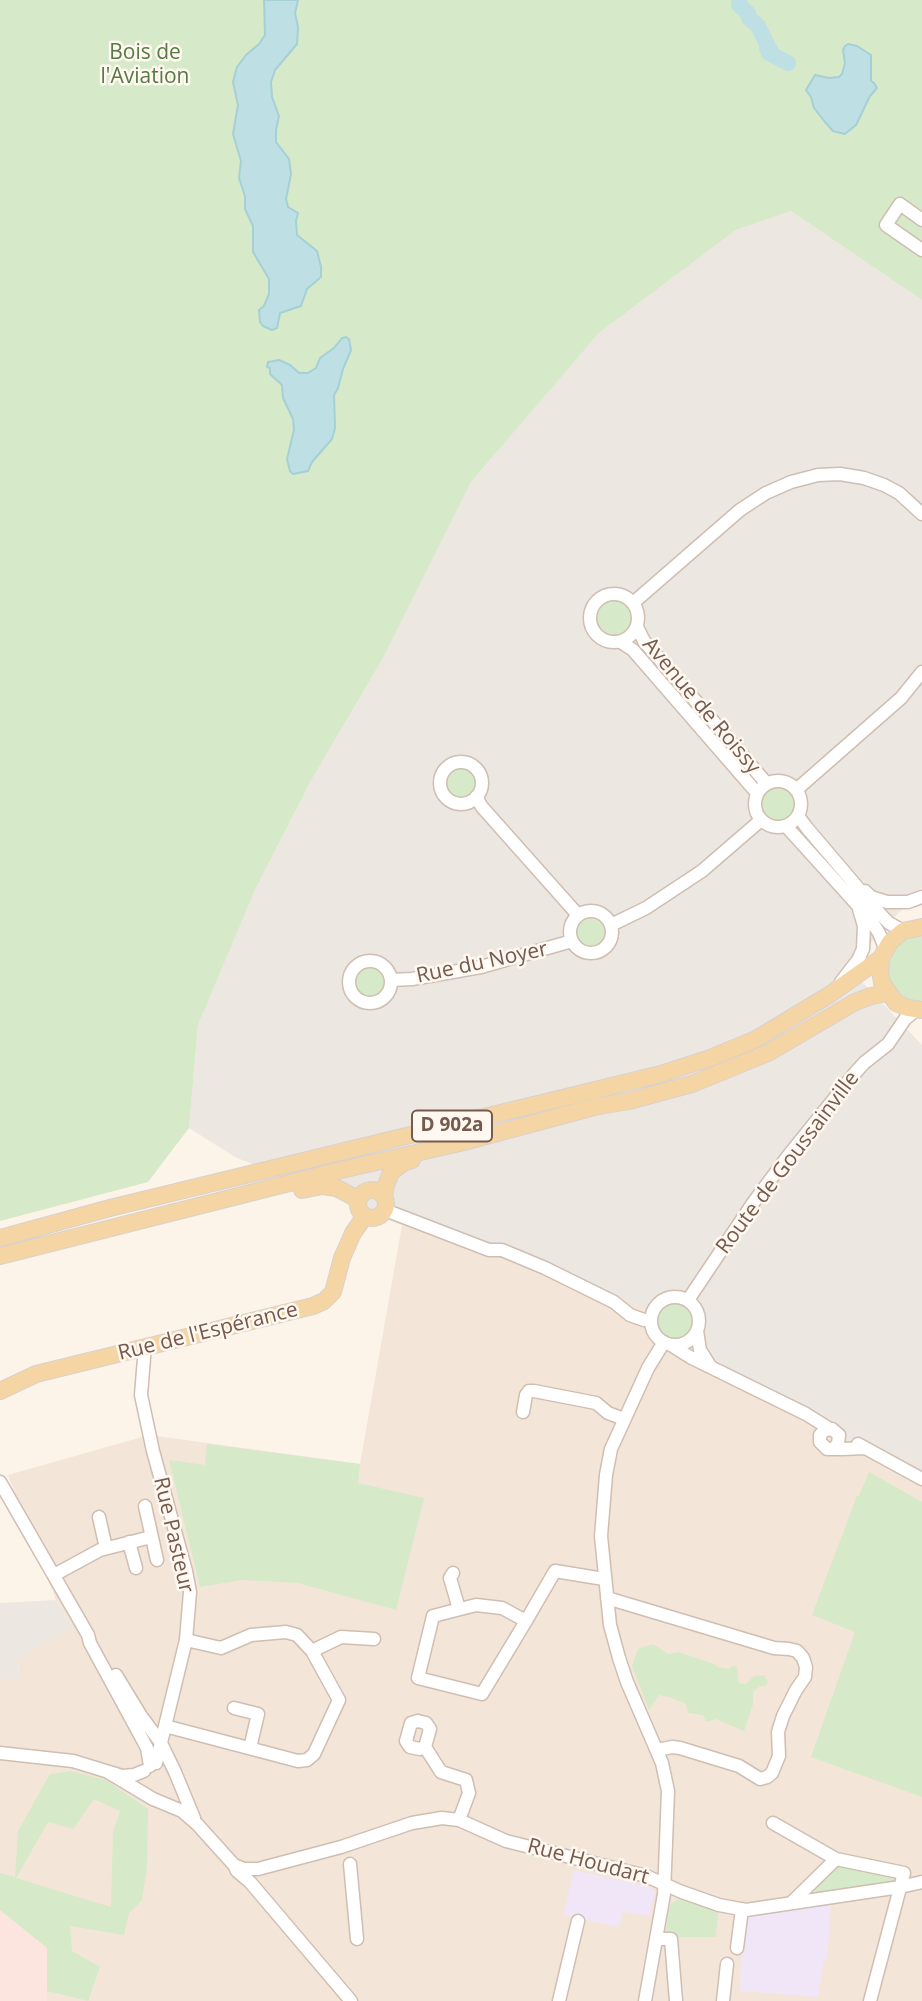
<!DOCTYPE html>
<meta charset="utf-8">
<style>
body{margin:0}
canvas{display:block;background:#fcf4e9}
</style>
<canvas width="922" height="2001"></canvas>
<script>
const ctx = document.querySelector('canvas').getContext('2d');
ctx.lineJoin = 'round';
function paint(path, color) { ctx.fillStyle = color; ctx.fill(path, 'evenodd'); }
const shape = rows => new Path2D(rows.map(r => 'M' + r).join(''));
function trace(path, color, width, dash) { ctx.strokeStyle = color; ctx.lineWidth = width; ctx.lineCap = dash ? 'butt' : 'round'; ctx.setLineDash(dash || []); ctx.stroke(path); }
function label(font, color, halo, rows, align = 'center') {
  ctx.font = font + ' "Open Sans",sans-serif'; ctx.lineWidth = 5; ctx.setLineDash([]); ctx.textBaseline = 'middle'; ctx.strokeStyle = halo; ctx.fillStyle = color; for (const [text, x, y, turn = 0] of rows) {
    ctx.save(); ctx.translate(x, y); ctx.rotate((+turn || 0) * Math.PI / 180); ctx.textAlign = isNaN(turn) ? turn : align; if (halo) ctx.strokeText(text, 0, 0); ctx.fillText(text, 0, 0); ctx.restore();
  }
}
paint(shape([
 [402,1225,543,1266,640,1306,716,1364,922,1479,922,2001,47,2001,47,1948,0,1910,0,1680,19,1680,18,1659,73,1627,56,1600,8,1475,149,1435,360,1464]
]), '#f3e6d8');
paint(shape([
 [0,1910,47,1948,47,2001,0,2001]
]), '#fbe5de');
paint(shape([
 [791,211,922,300,922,888,848,967,922,1045,922,1479,716,1364,640,1306,543,1266,402,1225,235,1157,189,1128,198,1025,251,898,309,784,383,658,471,482,599,333,736,230],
 [56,1600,73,1627,18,1659,19,1680,0,1680,0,1603]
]), '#ede7e2');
paint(shape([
 [574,1870,650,1887,655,1892,649,1916,623,1912,619,1927,563,1915],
 [831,1903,827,1959,824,1960,818,1997,740,1991,741,1952,745,1946,745,1930,748,1926,747,1914]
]), '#f1e6f8');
paint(shape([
 [0,0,922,0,922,300,791,211,736,230,599,333,471,482,383,658,309,784,254,892,198,1025,189,1128,148,1182,0,1221],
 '597 619a18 18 0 1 1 36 0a18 18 0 1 1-36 0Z',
 '446 782a15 15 0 1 1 30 0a15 15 0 1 1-30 0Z',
 '760 806a18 18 0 1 1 36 0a18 18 0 1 1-36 0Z',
 '577 933a14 14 0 1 1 28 0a14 14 0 1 1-28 0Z',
 [922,933,922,1005,904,1002,888,985,885,962,897,941],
 '355 981a15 15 0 1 1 30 0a15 15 0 1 1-30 0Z',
 '658 1321a18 18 0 1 1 36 0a18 18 0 1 1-36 0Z',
 [207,1444,360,1464,358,1483,424,1498,396,1610,298,1583,242,1580,200,1587,169,1460,205,1465],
 [869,1472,922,1502,922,1797,811,1757,855,1632,812,1615,857,1496,859,1496],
 [653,1644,668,1654,678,1652,714,1664,717,1667,729,1669,732,1666,737,1667,739,1683,746,1684,754,1676,764,1675,768,1682,766,1686,760,1686,753,1692,753,1704,744,1731,716,1719,707,1722,703,1715,688,1713,686,1704,669,1697,659,1695,649,1710,632,1666,638,1649],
 [71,1771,106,1780,148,1809,147,1868,142,1900,129,1913,124,1935,70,1926,72,1951,100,1967,88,2001,47,1991,47,1948,0,1910,0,1873,15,1877,18,1831,50,1774],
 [94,1799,120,1811,113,1832,111,1907,16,1878,48,1822,73,1829],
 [840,1862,901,1874,898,1882,817,1894,813,1888],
 [682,1897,716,1908,718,1913,716,1937,665,1937,670,1905,676,1900]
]), '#d6e9c8');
const water = shape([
 [264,0,298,0,295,13,298,27,297,44,275,70,271,82,272,97,279,116,276,130,276,142,289,159,291,174,286,199,288,207,298,213,296,221,297,235,317,251,321,267,321,277,307,289,301,306,280,313,277,328,272,330,263,326,260,322,259,310,264,306,269,294,269,279,253,252,253,226,245,209,245,196,239,178,241,161,233,134,238,105,233,82,237,67,246,55,259,44,265,35,264,0],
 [848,44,857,46,871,55,871,81,874,83,877,88,870,96,856,125,845,134,833,131,825,122,814,108,811,97,806,90,815,75,829,78,839,77,842,74,845,63,843,50,845,46,848,44],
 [346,337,349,339,351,350,343,369,338,388,334,395,335,428,332,439,312,462,308,471,293,474,290,471,287,459,294,430,293,419,283,398,282,385,270,374,270,368,267,367,268,362,279,360,290,365,299,373,308,373,316,368,320,358,334,348,342,338,346,337]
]);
paint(water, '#bee0e5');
trace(water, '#a5d0d6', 2);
trace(shape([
 [739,0,739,5,748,13,749,18,758,26,767,44,767,48,770,49,769,53,788,63]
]), '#bee0e5', 16);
const minor = shape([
 [922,220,900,204,886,225,922,250],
 '590 618a24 24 0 1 1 48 0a24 24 0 1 1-48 0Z',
 [633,603,740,510,766,493,791,482,818,475,840,474,864,478,884,485,899,493,922,514],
 [637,627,644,641,767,784],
 [621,642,633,650,757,793],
 '440 783a21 21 0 1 1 42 0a21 21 0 1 1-42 0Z',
 '755 804a23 23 0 1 1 46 0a23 23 0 1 1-46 0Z',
 [796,790,901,698,922,672],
 [476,797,482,807,578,915],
 [798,816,807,828,881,915,889,923,903,931],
 [786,826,870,919,879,933,885,948],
 [865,891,871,897,887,902,908,902,922,897],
 '570 932a21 21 0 1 1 42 0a21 21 0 1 1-42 0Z',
 [611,925,646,908,702,871,761,820],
 '349 982a21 21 0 1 1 42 0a21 21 0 1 1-42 0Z',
 [391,980,412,979,481,967,572,941],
 [841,982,858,960,863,949,864,926,859,909],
 [385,1210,489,1250,502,1250,545,1268,614,1302,630,1315,644,1320,651,1320],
 '651 1321a24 24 0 1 1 48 0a24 24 0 1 1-48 0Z',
 [688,1300,753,1203,788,1156,855,1073,864,1063,888,1044,905,1019,916,1010],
 [697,1331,700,1350,710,1366],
 [671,1345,690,1357,806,1414,830,1429],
 [145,1346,141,1395,153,1451,186,1571,190,1592,186,1640,156,1763],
 [523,1412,526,1395,529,1391,534,1391,596,1403,608,1413,624,1419],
 [858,1444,922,1479],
 [833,1449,838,1444,839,1435,832,1429,825,1430,820,1435,820,1442,827,1449,843,1449,865,1448],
 [0,1482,88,1635,90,1643,147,1748,150,1766],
 [145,1506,157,1560],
 [99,1517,106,1548],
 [129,1542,136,1568],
 [453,1573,450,1578,459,1609],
 [54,1575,100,1550,151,1537],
 [607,1598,774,1648,789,1649,797,1651,803,1658,806,1667,805,1677,796,1690,783,1716,778,1732,779,1756,772,1773,767,1777,760,1779,739,1766,680,1748,672,1747,657,1750],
 [526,1621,502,1608,476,1605,433,1616,418,1678,482,1694,526,1621,555,1571,604,1579],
 [312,1651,341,1637,374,1639],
 [116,1675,141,1716,161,1743,175,1772,194,1818],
 [234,1708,258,1714,250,1748],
 [418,1721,426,1723,430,1729,425,1747,420,1749,410,1747,406,1741,411,1723,418,1721],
 [165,1726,298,1761,307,1760,314,1754,339,1700,312,1651,297,1635,286,1632,251,1635,221,1648,186,1640],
 [425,1747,441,1772,466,1780,469,1793,459,1820],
 [0,1753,73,1761,122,1776,134,1775,144,1771],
 [108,1772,153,1799,182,1811,197,1824,234,1865,237,1871,250,1882,351,2001],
 [773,1823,836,1859],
 [350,1864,357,1939],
 [234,1865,244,1869,258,1869,341,1847,412,1823,442,1818,459,1820,506,1841,646,1876,682,1892,719,1905,746,1910,900,1887,922,1882],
 [791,1903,836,1859,904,1873,870,2001],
 [656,1939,671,1939,676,2001],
 [737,1948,742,1909],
 [559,2001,578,1921],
 [645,2001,664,1894,668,1791,662,1763,627,1682,619,1658,610,1625,601,1536,606,1475,611,1449,648,1368,664,1342],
 [723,2001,727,1964]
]);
const major = shape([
 [922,927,903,931,890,942,881,958,880,971,882,983,896,1003,908,1008,922,1010],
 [302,1190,322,1186,337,1188,359,1200],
 '358 1204a14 14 0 1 1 28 0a14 14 0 1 1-28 0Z',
 [384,1197,386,1185,391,1172,405,1162,412,1160],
 [0,1238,110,1208,661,1074,710,1058,756,1039,829,995,881,958],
 [0,1256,341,1170,464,1142,594,1107,629,1101,692,1084,768,1053,855,1002,871,996,888,993],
 [0,1391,36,1374,313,1306,324,1301,333,1292,342,1258,353,1233,365,1216]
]);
trace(minor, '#cfbeb1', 15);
trace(major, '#d8d1cd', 18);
trace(minor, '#fff', 12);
trace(major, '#f6d5a5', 16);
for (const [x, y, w] of [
 [452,1126,80]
]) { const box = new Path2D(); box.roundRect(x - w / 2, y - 15.5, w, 31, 5); ctx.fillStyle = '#fef8f0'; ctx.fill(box); trace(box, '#755a4d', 2); }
label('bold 19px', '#755a4d', null, [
 ["D 902a",452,1126]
]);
label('21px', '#577a46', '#fef8f0', [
 ["Bois de",145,53],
 ["l'Aviation",145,77]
]);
label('21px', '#755a4d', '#fef8f0', [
 ["Avenue de Roissy",701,706,50],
 ["Rue du Noyer",482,963,-12],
 ["Route de Goussainville",788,1163,-53],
 ["Rue de l'Espérance",208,1332,-14],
 ["Rue Pasteur",173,1535,77],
 ["Rue Houdart",588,1862,15]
]);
</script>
